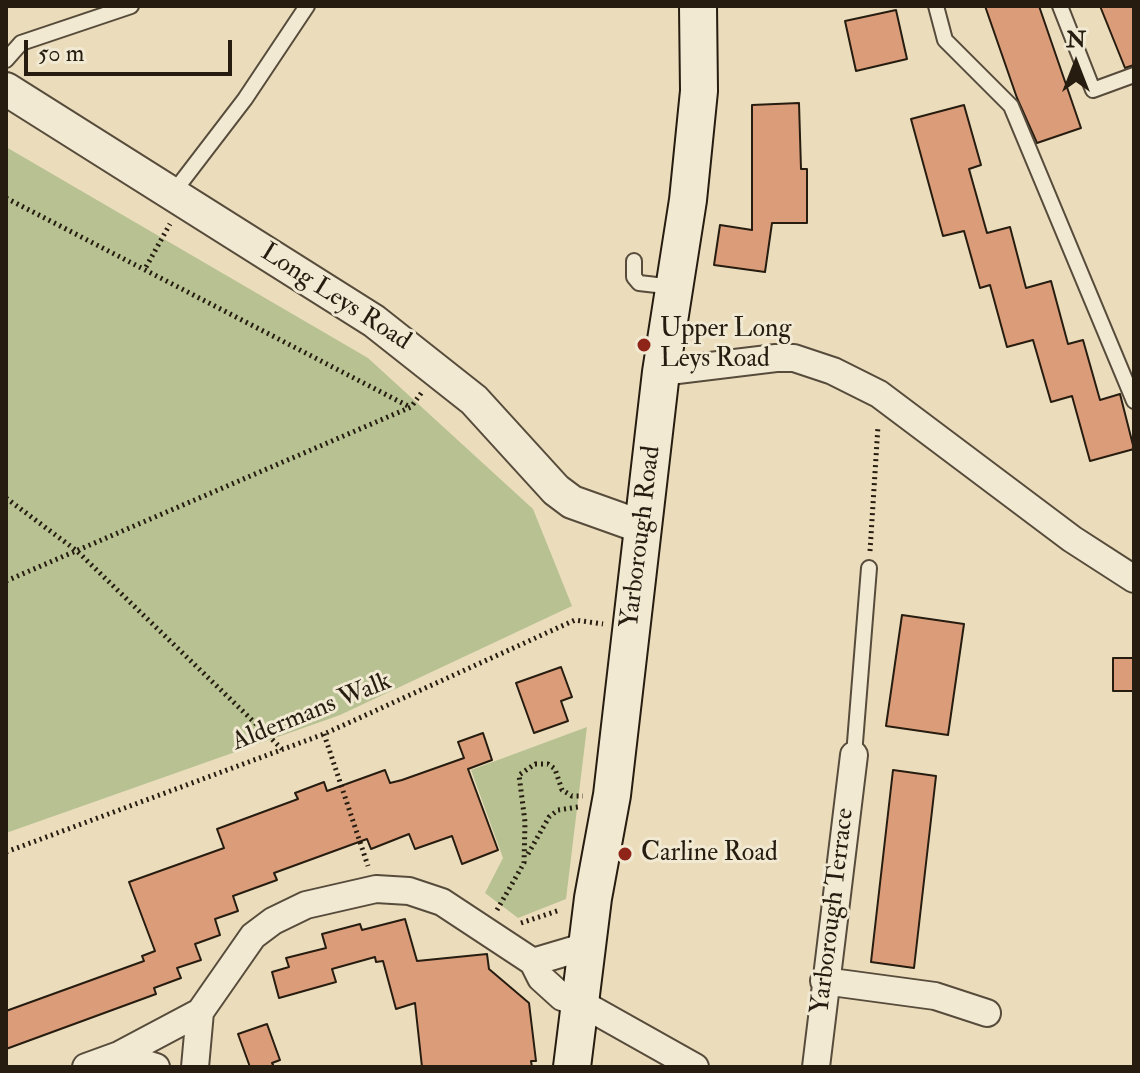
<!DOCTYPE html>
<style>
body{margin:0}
#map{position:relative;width:1140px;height:1073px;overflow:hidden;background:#ebddbc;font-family:"IM FELL Double Pica",serif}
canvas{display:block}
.frame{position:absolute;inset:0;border:8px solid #261c10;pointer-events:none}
.north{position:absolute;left:1036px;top:24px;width:80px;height:80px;-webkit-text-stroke:6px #f2e9d3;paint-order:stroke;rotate:0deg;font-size:22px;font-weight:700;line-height:32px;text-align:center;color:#261c10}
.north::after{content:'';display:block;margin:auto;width:28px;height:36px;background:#261c10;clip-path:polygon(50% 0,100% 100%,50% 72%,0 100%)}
.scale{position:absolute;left:24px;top:40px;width:208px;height:36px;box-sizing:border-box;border:4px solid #261c10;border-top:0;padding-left:10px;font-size:24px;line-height:28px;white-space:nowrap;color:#261c10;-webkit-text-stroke:6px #f2e9d3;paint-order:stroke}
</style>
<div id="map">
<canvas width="1140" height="1073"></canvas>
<div class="frame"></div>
<div class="north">N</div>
<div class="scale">50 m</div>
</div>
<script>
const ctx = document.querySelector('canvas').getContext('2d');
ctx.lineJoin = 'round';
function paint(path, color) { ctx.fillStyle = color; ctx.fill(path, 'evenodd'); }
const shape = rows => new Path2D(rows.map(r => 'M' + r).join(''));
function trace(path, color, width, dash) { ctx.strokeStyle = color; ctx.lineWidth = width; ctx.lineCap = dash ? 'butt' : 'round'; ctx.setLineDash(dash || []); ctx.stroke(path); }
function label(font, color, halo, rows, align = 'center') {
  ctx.font = font + ' "IM FELL Double Pica",serif'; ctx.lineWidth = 6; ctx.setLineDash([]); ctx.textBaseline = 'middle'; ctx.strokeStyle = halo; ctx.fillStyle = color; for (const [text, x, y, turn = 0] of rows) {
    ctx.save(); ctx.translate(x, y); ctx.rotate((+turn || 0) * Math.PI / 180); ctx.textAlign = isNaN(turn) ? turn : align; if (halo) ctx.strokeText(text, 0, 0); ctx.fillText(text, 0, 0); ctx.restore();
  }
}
paint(shape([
 [6,147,368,358,533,509,572,606,340,715,6,833],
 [587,727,566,899,518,918,485,893,503,858,471,770]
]), '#b7c191');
const building = shape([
 [985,6,1039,6,1081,128,1037,143,1017,98,985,6],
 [1100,6,1134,6,1134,65,1125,68,1100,6],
 [896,10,907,59,856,71,845,21,896,10],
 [799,103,801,169,807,169,807,223,772,223,765,272,714,265,720,225,752,230,752,105,799,103],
 [964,105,981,165,969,169,987,233,1010,227,1026,288,1051,281,1068,344,1083,340,1100,400,1120,394,1134,449,1090,461,1072,396,1051,402,1033,340,1007,347,990,285,980,288,964,231,943,236,911,119,964,105],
 [902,615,964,624,948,735,886,726,902,615],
 [1113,658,1134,658,1134,691,1113,691,1113,658],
 [561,667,572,697,561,701,568,721,534,733,516,683,561,667],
 [483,733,492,760,468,769,498,850,462,864,452,836,415,849,409,834,371,849,367,839,274,873,277,880,233,896,238,911,215,919,220,935,195,944,201,960,177,968,181,978,154,988,156,994,6,1049,6,1011,144,961,142,956,155,951,129,882,224,848,217,829,298,799,295,793,324,782,327,791,385,770,390,783,402,780,464,758,458,742,483,733],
 [893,770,936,776,914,968,871,962,893,770],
 [405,919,417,961,487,954,489,969,529,1003,536,1061,531,1061,532,1067,422,1067,415,1003,396,1009,383,961,376,962,375,957,332,969,336,982,279,998,272,972,289,967,286,958,326,948,322,934,360,924,362,930,405,919],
 [267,1024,280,1060,272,1063,274,1067,250,1067,238,1034,267,1024]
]);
paint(building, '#db9d79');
trace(building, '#261c10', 2);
const service = shape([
 [936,6,945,40,1011,106,1134,401],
 [1060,6,1093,90,1134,75],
 [6,60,21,43,131,6],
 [173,193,245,99,307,6],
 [634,261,634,277,639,283,674,287],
 [854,755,869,568]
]);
const minor = shape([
 [661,372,776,358,794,358,833,371,879,394,1072,539,1134,579],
 [533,962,587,946],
 [824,981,935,996,987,1013],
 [119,1055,156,1067],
 [86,1067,119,1055,200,1012],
 [195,1067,200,1012,253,936,273,921,306,905,376,889,409,891,442,902,533,962,541,978,562,997,581,1003,695,1067],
 [816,1067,854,755]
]);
const tertiary = shape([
 [6,89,374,321,474,400,556,490,572,502,642,527]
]);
const secondary = shape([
 [572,1067,593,898,612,795,661,372,688,200,699,91,698,6]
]);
trace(service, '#574c3b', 18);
trace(minor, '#574c3b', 30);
trace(tertiary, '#574c3b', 36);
trace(secondary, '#261c10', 40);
trace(shape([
 [6,198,410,407],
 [146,267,170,224],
 [6,498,77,551,282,749],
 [870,551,878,426],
 [6,581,411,407,422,392],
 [324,734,368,866],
 [6,852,324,734,575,620,603,624],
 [528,854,549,817,558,810,578,807],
 [497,910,524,863,525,822,519,775,535,764,548,764,555,769,562,790,572,796,583,796],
 [521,923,560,910]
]), '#261c10', 5, [2, 4]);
trace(service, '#f2e9d3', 14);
trace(minor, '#f2e9d3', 26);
trace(tertiary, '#f2e9d3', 32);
trace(secondary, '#f2e9d3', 36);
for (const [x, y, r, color] of [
 [644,345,8,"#8f2418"],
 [625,854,8,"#8f2418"]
]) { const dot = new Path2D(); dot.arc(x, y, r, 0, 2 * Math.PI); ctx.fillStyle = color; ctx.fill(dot); trace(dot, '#f2e9d3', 3); }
label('26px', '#261c10', '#f2e9d3', [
 ["Long Leys Road",335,298,33],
 ["Yarborough Road",642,537,-83],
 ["Aldermans Walk",312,713,-22],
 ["Yarborough Terrace",834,911,-83]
]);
label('26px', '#261c10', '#f2e9d3', [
 ["Upper Long",660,330],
 ["Leys Road",660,360],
 ["Carline Road",641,854]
], 'left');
</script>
